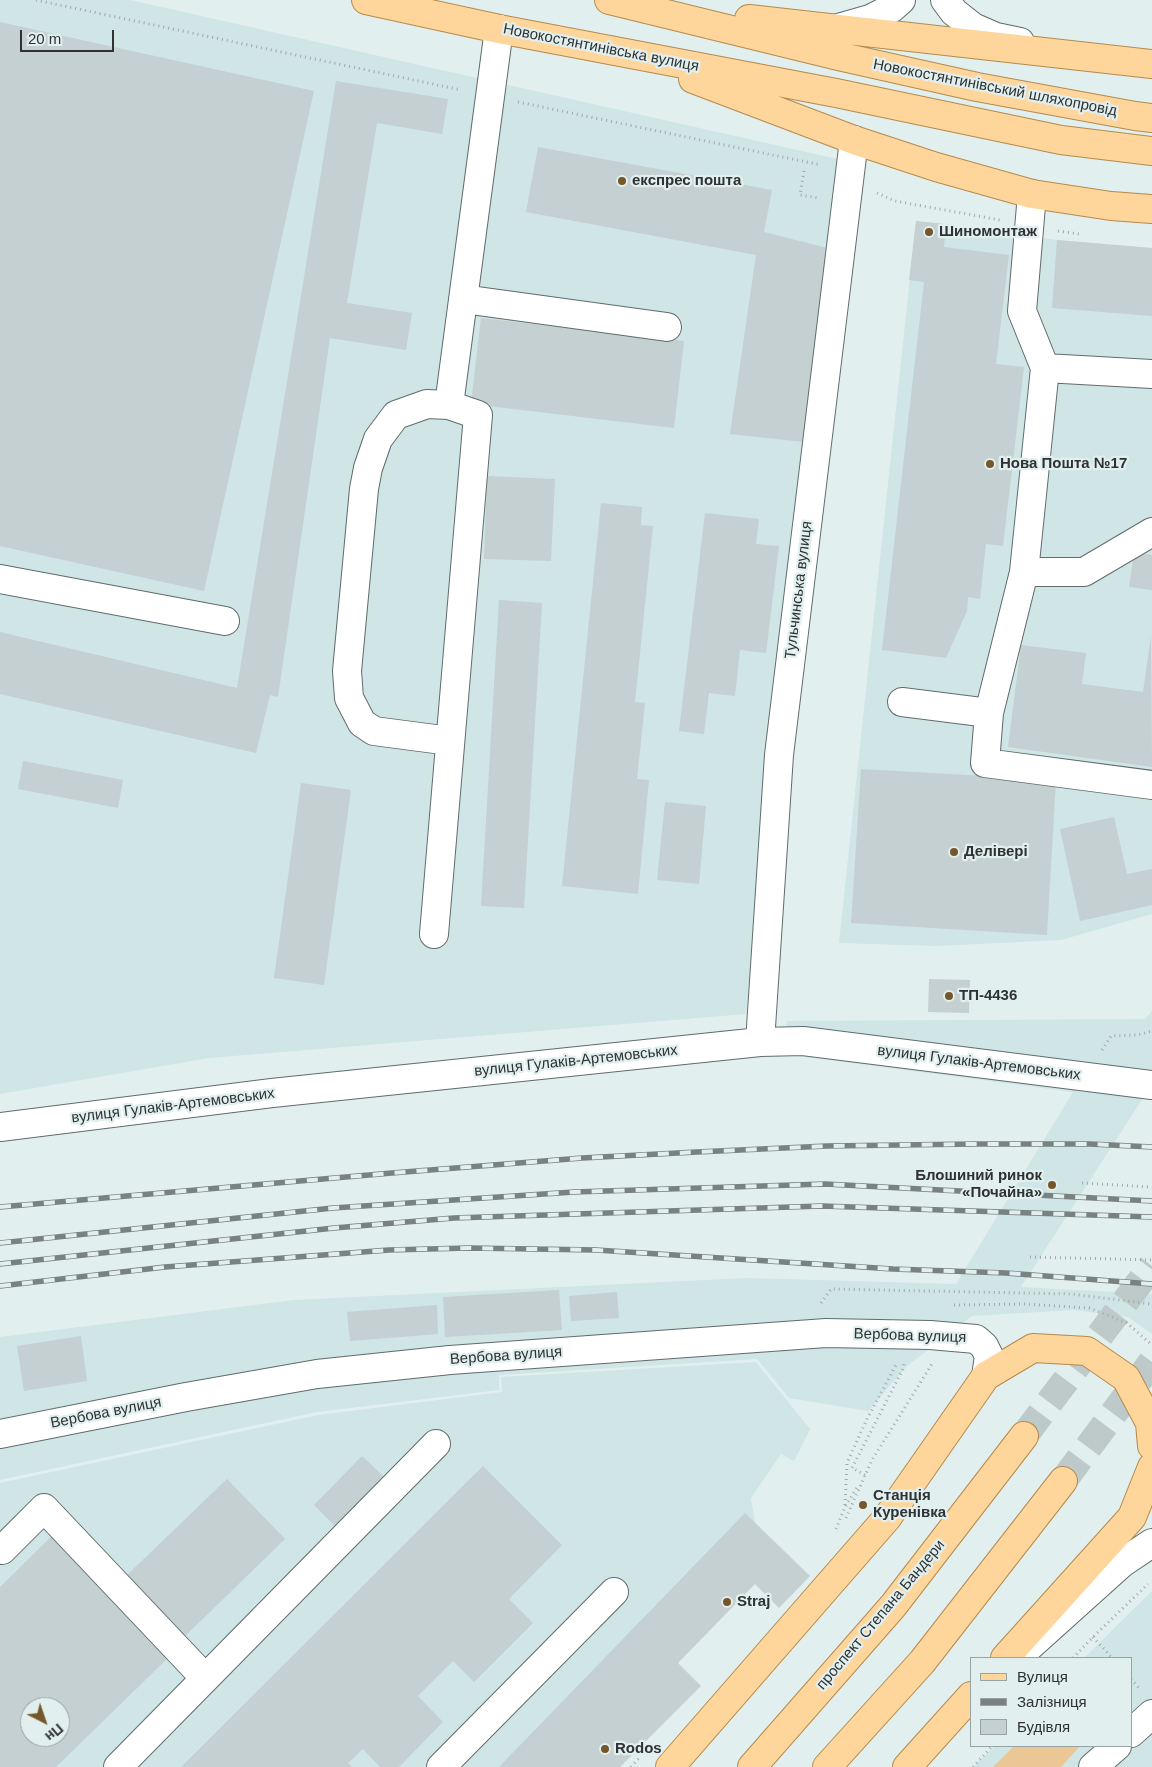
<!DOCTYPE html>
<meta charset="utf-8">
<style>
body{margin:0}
#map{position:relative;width:1152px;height:1767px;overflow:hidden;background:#e2efef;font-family:Arial,sans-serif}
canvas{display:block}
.legend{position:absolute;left:970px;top:1657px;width:162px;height:90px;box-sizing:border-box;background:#e2efef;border:1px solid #9aa3a4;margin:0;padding:6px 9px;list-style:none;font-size:15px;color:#2e3233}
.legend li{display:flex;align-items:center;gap:10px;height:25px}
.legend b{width:25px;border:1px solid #9aa3a4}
.north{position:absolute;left:20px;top:1697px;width:50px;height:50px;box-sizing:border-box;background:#e2efef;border:1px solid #9aa3a4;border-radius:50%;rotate:139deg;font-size:14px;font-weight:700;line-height:20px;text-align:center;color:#2e3233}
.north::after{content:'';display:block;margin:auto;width:18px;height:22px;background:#75572b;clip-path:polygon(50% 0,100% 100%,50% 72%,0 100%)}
.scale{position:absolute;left:20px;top:30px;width:94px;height:22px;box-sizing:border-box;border:2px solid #2e3233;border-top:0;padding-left:6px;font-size:15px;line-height:18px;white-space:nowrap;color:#2e3233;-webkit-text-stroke:4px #e2efef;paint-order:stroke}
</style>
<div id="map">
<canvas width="1152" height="1767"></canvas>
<ul class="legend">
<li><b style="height:6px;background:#fed69b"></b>Вулиця</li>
<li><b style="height:6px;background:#798181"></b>Залізниця</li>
<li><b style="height:14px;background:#c4d0d1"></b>Будівля</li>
</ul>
<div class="north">Пн</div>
<div class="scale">20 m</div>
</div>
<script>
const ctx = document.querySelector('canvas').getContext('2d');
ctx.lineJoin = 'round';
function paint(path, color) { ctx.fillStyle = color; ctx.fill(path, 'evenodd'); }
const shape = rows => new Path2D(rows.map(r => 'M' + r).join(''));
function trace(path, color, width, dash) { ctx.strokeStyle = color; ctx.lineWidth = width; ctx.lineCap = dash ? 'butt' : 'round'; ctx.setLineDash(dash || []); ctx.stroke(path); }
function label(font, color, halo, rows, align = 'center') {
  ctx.font = font + ' Arial,sans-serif'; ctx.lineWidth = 4.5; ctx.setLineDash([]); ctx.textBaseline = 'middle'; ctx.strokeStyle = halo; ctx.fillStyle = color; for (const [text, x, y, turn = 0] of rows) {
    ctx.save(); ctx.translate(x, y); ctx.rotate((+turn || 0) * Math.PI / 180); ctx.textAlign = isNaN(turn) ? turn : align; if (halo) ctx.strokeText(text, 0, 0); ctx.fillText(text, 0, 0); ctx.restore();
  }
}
paint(shape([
 [0,0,130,0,842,160,837,247,746,1014,209,1058,0,1094],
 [916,221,1057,240,1152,248,1152,914,1061,940,936,946,839,943],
 [1152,1011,1152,1084,1021,1287,1152,1294,1152,1334,1128,1317,1073,1310,972,1316,907,1366,868,1411,789,1398,757,1359,499,1375,499,1390,317,1412,0,1480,0,1337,294,1300,746,1278,956,1284,1073,1092,783,1054,787,1021,1145,1019],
 [756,1362,810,1429,794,1461,781,1454,751,1498,755,1523,499,1767,0,1767,0,1483,318,1415,502,1392,501,1377],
 [30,1707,60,1707,60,1737,30,1737],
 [1152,1591,1152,1767,973,1767,995,1746,1131,1746,1131,1658,1084,1658]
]), '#cfe5e6');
paint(shape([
 [1014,1746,1080,1746,1061,1767,993,1767]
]), '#ecc796');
paint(shape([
 [0,22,314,91,204,591,0,546],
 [336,81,448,99,442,134,377,123,347,303,412,313,406,350,330,338,278,697,270,695,256,753,0,694,0,632,237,688],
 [538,147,772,190,764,232,831,249,803,442,730,434,756,255,526,212],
 [916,221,946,224,944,247,1009,255,996,364,1024,367,1003,546,986,544,980,599,968,597,967,611,946,658,882,650,924,282,909,280],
 [1057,240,1152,248,1152,316,1052,308],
 [481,318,684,341,674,428,471,404],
 [487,476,555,479,551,561,484,559],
 [601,503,642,507,641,525,653,526,635,702,645,703,637,779,649,780,638,894,562,886],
 [705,513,759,519,756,544,779,546,766,653,740,650,735,696,709,693,704,734,679,731],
 [1134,553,1152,555,1152,590,1129,587],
 [499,600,542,603,524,908,481,906],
 [1151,636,1152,767,1008,747,1021,645,1086,653,1082,684,1143,692],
 [23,761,123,780,118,808,18,789],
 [861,769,1056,780,1047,935,851,923],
 [301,783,351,790,324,985,274,978],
 [665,802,706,806,699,884,657,880],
 [1114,817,1127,874,1152,869,1152,905,1080,921,1060,829],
 [929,979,970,980,969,1013,928,1012],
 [559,1290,562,1330,445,1337,443,1297],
 [617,1292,619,1318,571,1321,569,1296],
 [437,1305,438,1334,350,1341,347,1312],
 [81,1336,87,1381,24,1391,17,1346],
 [362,1456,383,1476,335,1526,314,1505],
 [483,1466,562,1545,509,1599,533,1623,474,1682,453,1661,418,1696,443,1722,399,1767,380,1767,363,1749,348,1763,352,1767,181,1767],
 [227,1479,285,1539,180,1641,122,1580],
 [745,1513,810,1576,779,1608,755,1584,678,1663,701,1686,620,1767,499,1767],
 [56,1532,174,1652,56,1767,0,1767,0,1587],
 [30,1707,60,1707,60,1737,30,1737]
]), '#c4d0d1');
trace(shape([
 [1024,1436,1152,1266],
 [1063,1481,1152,1362]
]), '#bec9c9', 28, [28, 14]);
const minor = shape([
 [945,0,954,12,973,27,996,37,1020,42],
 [835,29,870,19,892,8,901,0],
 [463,299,667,327],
 [1045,368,1152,374],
 [449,405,427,404,396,415,378,439,368,468,364,489,347,671,349,698,362,723,374,731,450,741],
 [1024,572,1084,572,1152,532],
 [0,579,225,621],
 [902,702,989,713,1024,572,1045,368,1022,311,1032,194],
 [989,713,985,763,1152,785],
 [434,934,478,415,449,405,499,29],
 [760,1042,779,755,854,140],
 [0,1127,272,1093,760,1042,803,1041,1152,1085],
 [0,1434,186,1397,317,1374,450,1360,826,1333,930,1335,976,1339,984,1346,989,1356,986,1376],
 [2,1550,44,1508,205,1678],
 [1023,1652,1122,1563,1152,1543],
 [1131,1733,1152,1714],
 [118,1767,436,1444],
 [441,1767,614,1592],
 [1093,1767,1117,1746]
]);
const major = shape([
 [366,0,499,29,836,93,1061,140,1152,151],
 [609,0,838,56,977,87,1135,116,1152,118],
 [749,19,1152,64],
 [693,79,854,140,936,167,1032,194,1111,206,1152,209],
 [1005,1658,1132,1517,1152,1467],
 [670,1767,887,1518,986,1376,1033,1348,1087,1351,1126,1378,1150,1423,1152,1446],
 [752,1767,893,1606,1024,1436],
 [827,1767,922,1662,1063,1481],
 [907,1767,971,1696]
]);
trace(minor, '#606b6c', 30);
trace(major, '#b58a4c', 30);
trace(shape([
 [36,0,461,90],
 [518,102,821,165],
 [804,171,800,195,818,198],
 [877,193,895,201,1000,220],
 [1058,231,1079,234],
 [1102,1050,1111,1036,1137,1035,1152,1031],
 [1082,1183,1152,1187],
 [1030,1257,1152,1260],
 [821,1303,831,1289,1071,1294,1152,1304],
 [954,1305,1024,1304,1089,1308,1127,1323,1152,1345],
 [865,1475,852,1468,903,1369,904,1364],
 [845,1505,847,1463,867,1419,897,1363],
 [846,1518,872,1460,932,1364],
 [836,1529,845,1507,858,1486],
 [1093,1637,1112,1658],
 [1073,1658,1093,1637,1148,1584],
 [1131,1679,1139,1688],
 [631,1767,641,1756],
 [973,1767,992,1746]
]), '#a0aaaa', 3, [1, 4]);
trace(minor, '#fff', 28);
trace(major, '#fed69b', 28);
const rail = shape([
 [0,1207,392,1173,582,1158,697,1152,827,1146,974,1144,1090,1144,1152,1147],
 [0,1243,333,1208,574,1192,825,1184,1152,1201],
 [0,1264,334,1228,454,1218,822,1206,1152,1217],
 [0,1286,165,1267,389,1250,469,1248,596,1250,893,1269,1006,1273,1152,1284]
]);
trace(rail, '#798181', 5.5);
trace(rail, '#e2efef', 4, [11]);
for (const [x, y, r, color] of [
 [622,181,5,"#75572b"],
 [929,232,5,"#75572b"],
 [990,464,5,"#75572b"],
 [954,852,5,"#75572b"],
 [949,996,5,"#75572b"],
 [1052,1185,5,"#75572b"],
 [863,1505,5,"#75572b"],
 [727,1602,5,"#75572b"],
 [605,1749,5,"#75572b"]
]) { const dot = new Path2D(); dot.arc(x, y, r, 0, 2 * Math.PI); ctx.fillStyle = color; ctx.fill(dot); trace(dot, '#e2efef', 2); }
label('15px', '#2e3233', '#e2efef', [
 ["Новокостянтинівська вулиця",601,48,11],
 ["Новокостянтинівський шляхопровід",995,88,11],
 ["Тульчинська вулиця",799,590,-83],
 ["вулиця Гулаків-Артемовських",576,1061,-6],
 ["вулиця Гулаків-Артемовських",979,1063,7],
 ["вулиця Гулаків-Артемовських",173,1106,-7],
 ["Вербова вулиця",910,1336,2],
 ["Вербова вулиця",506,1356,-4],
 ["Вербова вулиця",106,1413,-11],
 ["проспект Степана Бандери",881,1615,-50]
]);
label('bold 15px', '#2e3233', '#e2efef', [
 ["експрес пошта",632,181],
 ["Шиномонтаж",939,232],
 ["Нова Пошта №17",1000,464],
 ["Делівері",964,852],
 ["ТП-4436",959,996],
 ["Блошиний ринок",1042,1176,"right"],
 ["«Почайна»",1042,1193,"right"],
 ["Станція",873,1496],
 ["Куренівка",873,1513],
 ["Straj",737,1602],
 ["Rodos",615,1749]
], 'left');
</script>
